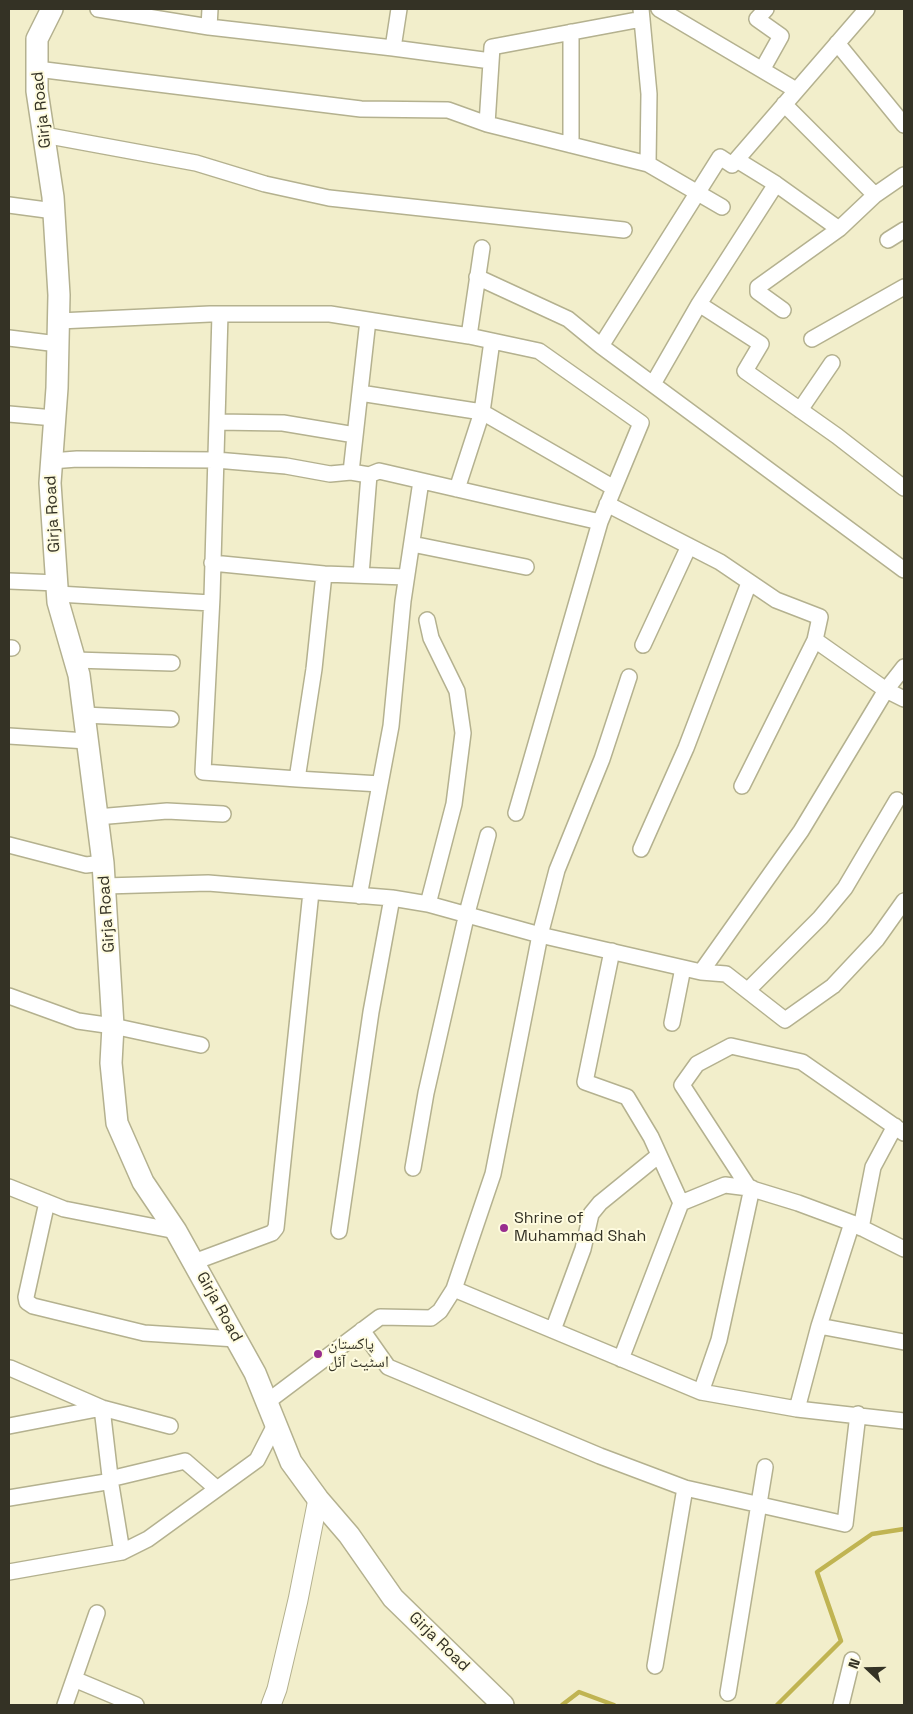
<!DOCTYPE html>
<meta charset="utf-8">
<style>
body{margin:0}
#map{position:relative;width:913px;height:1714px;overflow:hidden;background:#f2eecb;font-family:"Space Grotesk",sans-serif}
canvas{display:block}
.frame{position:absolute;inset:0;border:10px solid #343225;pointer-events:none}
.north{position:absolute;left:843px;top:1644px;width:50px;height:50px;-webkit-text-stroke:4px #fefbdf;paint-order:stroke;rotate:291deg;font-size:14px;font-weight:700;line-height:20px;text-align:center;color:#343225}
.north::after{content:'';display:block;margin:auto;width:18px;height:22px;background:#343225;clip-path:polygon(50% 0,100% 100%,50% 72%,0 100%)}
</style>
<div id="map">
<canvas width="913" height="1714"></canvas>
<div class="frame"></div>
<div class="north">N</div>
</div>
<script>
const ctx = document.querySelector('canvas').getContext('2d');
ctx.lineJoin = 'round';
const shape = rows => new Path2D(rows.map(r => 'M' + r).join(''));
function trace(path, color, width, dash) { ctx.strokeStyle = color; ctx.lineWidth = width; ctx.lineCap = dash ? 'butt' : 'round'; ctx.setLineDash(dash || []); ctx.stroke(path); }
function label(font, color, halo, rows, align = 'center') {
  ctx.font = font + ' "Space Grotesk","Noto Naskh Arabic",sans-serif'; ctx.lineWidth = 4; ctx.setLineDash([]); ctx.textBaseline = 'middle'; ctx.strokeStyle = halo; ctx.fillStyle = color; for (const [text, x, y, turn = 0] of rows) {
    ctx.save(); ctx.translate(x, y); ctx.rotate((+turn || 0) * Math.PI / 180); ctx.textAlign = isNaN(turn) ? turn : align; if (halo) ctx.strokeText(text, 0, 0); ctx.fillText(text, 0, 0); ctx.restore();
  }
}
trace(shape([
 [562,1705,579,1692,614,1705],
 [777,1705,841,1641,817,1572,872,1534,904,1529]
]), '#c0b452', 4.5);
const minor = shape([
 [98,9,209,27,210,9],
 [641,9,649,94,648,164,722,207],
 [659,9,796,90],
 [209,27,393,48,399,9],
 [571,32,571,145],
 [837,43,904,125],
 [393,48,491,61],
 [37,69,361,109,448,110,487,124,648,164],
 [762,70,781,36,757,19,766,9],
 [784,104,875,195],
 [487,124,492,47,642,19],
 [44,135,196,163,265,184,329,198,624,230],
 [737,160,776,184,839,229],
 [9,205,54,211],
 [888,240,904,230],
 [477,277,568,319,601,346,720,157,732,165,867,9],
 [699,304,761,344,745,371,837,436,904,488],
 [783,310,758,292,758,287,839,229,875,195,904,175],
 [220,314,212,597,203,772,297,779,314,669,324,574],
 [59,321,210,314,330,314,469,336,539,351,641,423,600,522,379,471,369,475,351,472,368,320],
 [469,336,482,248],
 [9,338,58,344],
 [812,339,904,287],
 [601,346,904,570],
 [653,384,699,304,776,184],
 [360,393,482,412,614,488],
 [800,410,832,363],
 [9,414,54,418],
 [217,422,283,423,355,435],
 [51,461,77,459,216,460,286,466,330,474,351,472],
 [457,489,482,412,492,341],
 [607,504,720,562,776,600,820,617,815,640,886,690,904,699],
 [412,544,526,567],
 [212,563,324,574,406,577],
 [361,575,369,475],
 [9,581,57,583],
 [58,594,211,603],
 [427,620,431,638,457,691,463,733,454,804,428,904],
 [643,645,689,546],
 [9,648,12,648],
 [75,660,172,663],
 [84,715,171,719],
 [9,736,87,741],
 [297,779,380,784],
 [742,786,815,640],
 [516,813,600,522],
 [97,817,167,811,223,814],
 [9,845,86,865,103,863],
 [641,849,686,748,749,583],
 [105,886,208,883,392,898,428,904,540,935,701,972,801,831,886,690,904,667],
 [359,896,391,726,403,601,421,481],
 [612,951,585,1082,627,1097,651,1137,681,1203,621,1359],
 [701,972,726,974,785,1020,833,986,877,939,904,901],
 [748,990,820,918,845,888,897,800],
 [9,996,78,1021,113,1026,201,1045],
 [672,1023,683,968],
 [413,1168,426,1093,467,913,488,835],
 [9,1187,64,1209,176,1231],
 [749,1188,682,1085,697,1064,731,1046,802,1062,904,1133],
 [47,1202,26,1297,27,1302,33,1306,144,1333,236,1339],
 [681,1203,725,1185,749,1188,798,1203,852,1223,904,1249],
 [861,1228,873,1167,895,1126],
 [339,1231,371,1012,392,898],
 [194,1262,272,1233,276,1228,311,892],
 [454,1289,701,1392,797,1409,904,1421],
 [819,1326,904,1342],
 [362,1330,388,1367,600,1456,685,1488,845,1524,858,1414],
 [553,1330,583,1249,591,1214,600,1203,659,1155],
 [10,1368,102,1408,170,1426],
 [701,1392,719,1340,752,1188],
 [267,1402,380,1317,431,1318,440,1311,454,1289,493,1174,540,935,557,870,602,759,629,677],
 [797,1409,819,1326,852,1223],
 [9,1426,102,1408,111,1485,122,1552],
 [9,1498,112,1481,114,1478,185,1461,216,1488],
 [9,1572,122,1552,148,1539,257,1460,276,1423],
 [655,1666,685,1488],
 [74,1679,136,1705],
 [728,1693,765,1467],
 [65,1705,97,1613],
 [841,1705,852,1660]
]);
const tertiary = shape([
 [271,1705,277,1689,298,1600,318,1499]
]);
const secondary = shape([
 [52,9,37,39,37,91,53,197,59,295,57,388,50,483,58,602,79,675,103,863,113,1026,111,1063,117,1123,143,1182,176,1231,255,1373,291,1462,318,1499,349,1535,393,1598,503,1705]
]);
trace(minor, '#b4b18f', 18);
trace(tertiary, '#b4b18f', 21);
trace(secondary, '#b4b18f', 24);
trace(minor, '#fff', 15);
trace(tertiary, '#fff', 19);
trace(secondary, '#fff', 21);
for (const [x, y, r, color] of [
 [504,1228,5,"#982d8e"],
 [318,1354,5,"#982d8e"]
]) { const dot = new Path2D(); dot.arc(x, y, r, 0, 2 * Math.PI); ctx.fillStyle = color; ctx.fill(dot); trace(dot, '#fefbdf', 2); }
label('16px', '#343225', '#fefbdf', [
 ["Girja Road",42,110,-96],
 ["Girja Road",53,514,-93],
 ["Girja Road",107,914,-94],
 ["Girja Road",219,1307,61],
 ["Girja Road",439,1642,44]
]);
label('16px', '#343225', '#fefbdf', [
 ["Shrine of",514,1219],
 ["Muhammad Shah",514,1237],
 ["پاکستان",328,1345],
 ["اسٹیٹ آئل",328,1363]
], 'left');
</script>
